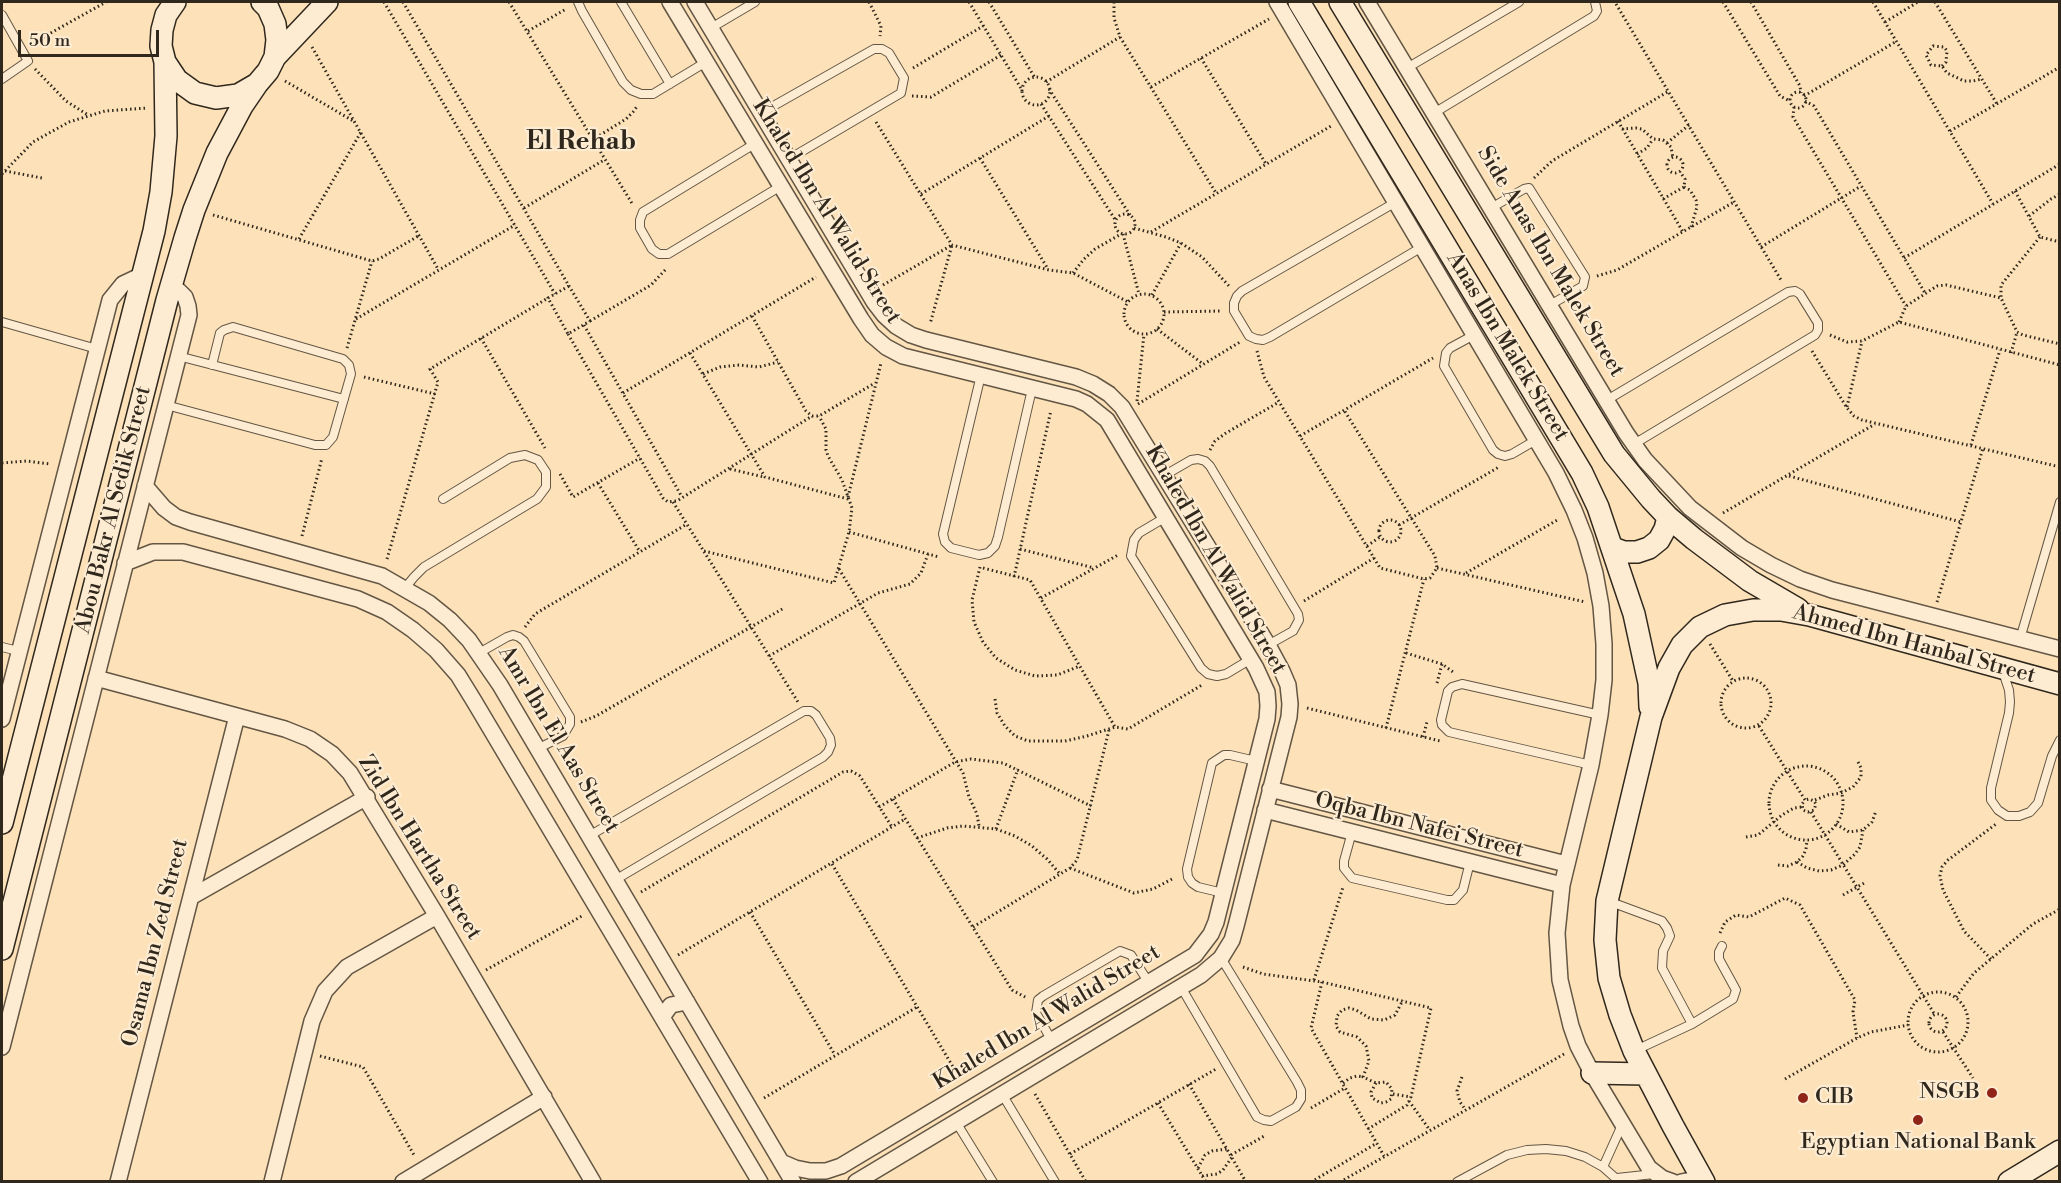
<!DOCTYPE html>
<style>
body{margin:0}
#map{position:relative;width:2061px;height:1183px;overflow:hidden;background:#fce1b9;font-family:"Libre Bodoni",serif}
canvas{display:block}
.frame{position:absolute;inset:0;border:3px solid #30281d;pointer-events:none}
.scale{position:absolute;left:18px;top:30px;width:141px;height:27px;box-sizing:border-box;border:3px solid #30281d;border-top:0;padding-left:8px;font-size:18px;line-height:21px;white-space:nowrap;color:#30281d;-webkit-text-stroke:4px #fdecd2;paint-order:stroke}
</style>
<div id="map">
<canvas width="2061" height="1183"></canvas>
<div class="frame"></div>
<div class="scale">50 m</div>
</div>
<script>
const ctx = document.querySelector('canvas').getContext('2d');
ctx.lineJoin = 'round';
const shape = rows => new Path2D(rows.map(r => 'M' + r).join(''));
function trace(path, color, width, dash) { ctx.strokeStyle = color; ctx.lineWidth = width; ctx.lineCap = dash ? 'butt' : 'round'; ctx.setLineDash(dash || []); ctx.stroke(path); }
function label(font, color, halo, rows, align = 'center') {
  ctx.font = font + ' "Libre Bodoni",serif'; ctx.lineWidth = 4.5; ctx.setLineDash([]); ctx.textBaseline = 'middle'; ctx.strokeStyle = halo; ctx.fillStyle = color; for (const [text, x, y, turn = 0] of rows) {
    ctx.save(); ctx.translate(x, y); ctx.rotate((+turn || 0) * Math.PI / 180); ctx.textAlign = isNaN(turn) ? turn : align; if (halo) ctx.strokeText(text, 0, 0); ctx.fillText(text, 0, 0); ctx.restore();
  }
}
const lane = shape([
 [578,2,582,11,623,82,631,90,641,94,653,94,706,62],
 [621,2,670,84],
 [2,15,28,61,2,79],
 [711,28,755,2],
 [1407,68,1519,2],
 [761,113,874,49,882,49,889,53,904,78,901,93,789,159],
 [1434,113,1594,16,1597,11,1595,2],
 [756,143,643,212,640,220,640,228,652,249,659,254,668,254,781,186],
 [1396,202,1242,291,1237,296,1234,303,1234,311,1249,336,1256,339,1263,340,1270,337,1422,247],
 [1491,208,1524,189,1529,188,1585,277,1583,286,1550,305],
 [2,322,97,349],
 [1474,335,1450,348,1446,353,1444,366,1493,450,1498,454,1505,456,1512,454,1536,440],
 [178,356,344,399],
 [981,375,943,534,945,542,951,548,979,555,988,553,995,546,998,537,1032,389],
 [1607,400,1788,292,1795,291,1800,294,1818,323,1818,330,1815,335,1634,444],
 [166,405,315,445,326,445,333,437,351,374,349,365,343,359,233,327,224,330,220,333,212,365],
 [1165,475,1191,460,1198,459,1205,461,1210,466,1298,614,1299,620,1293,631,1268,645],
 [1166,517,1139,533,1134,540,1131,556,1201,668,1208,674,1217,676,1226,674,1251,659],
 [405,588,414,577,424,567,537,499,546,487,546,472,538,460,525,455,510,458,443,499],
 [2020,639,2060,502],
 [2,647,18,651],
 [479,653,507,637,513,635,519,637,524,641,570,717,570,724,563,736,537,749],
 [2003,672,2009,690,2010,702,2009,713,1991,788,1991,800,1998,810,2007,816,2019,816,2030,812,2038,803,2052,756,2060,740],
 [1591,765,1449,732,1442,725,1441,720,1448,691,1452,687,1462,684,1600,715],
 [1352,832,1344,861,1344,868,1352,878,1447,900,1454,900,1463,890,1470,862],
 [589,836,804,711,811,711,816,715,830,738,831,745,828,752,823,757,615,880],
 [1223,893,1198,887,1192,883,1188,877,1187,869,1212,763,1224,755,1230,755,1256,761],
 [1608,901,1662,921,1667,928,1670,936,1663,951,1662,968,1692,1024],
 [1181,987,1257,1117,1264,1120,1271,1121,1296,1107,1301,1099,1301,1090,1297,1082,1221,958],
 [1052,1041,1036,1013,1038,1000,1043,996,1120,951,1131,955,1149,983],
 [1636,1050,1692,1024,1733,999,1736,990,1719,959,1719,952,1722,946],
 [1002,1094,1055,1182],
 [956,1122,993,1182],
 [1603,1167,1622,1125],
 [1617,1178,1654,1174],
 [1457,1182,1507,1155,1527,1150,1546,1149,1566,1151,1585,1157,1603,1167,1620,1182]
]);
const street = shape([
 [670,2,861,319,872,335,886,347,903,356,1076,399,1087,404,1107,420,1256,668,1267,692,1268,706,1267,719,1216,922,1211,934,1195,955,841,1166,826,1171,810,1171,795,1168,781,1162],
 [695,2,874,302,884,315,896,326,911,335,926,340,1076,377,1093,384,1109,394,1122,407,1268,645,1282,671,1288,685,1290,704,1289,717,1236,926,1232,940,1221,958,1201,975,856,1182],
 [1277,2,1556,473,1574,510,1585,538,1595,573,1601,606,1604,644,1604,680,1600,715,1591,765,1562,885,1557,933,1560,980,1571,1026,1578,1046,1592,1073,1649,1168,1662,1178,1673,1182],
 [1367,2,1626,433,1645,460,1690,508,1742,548,1771,565,1800,579,1832,590,2060,649],
 [145,486,164,508,176,517,190,522,382,576,429,603,450,620,469,640,500,685,793,1182],
 [125,563,153,552,183,552,358,599,387,612,413,630,436,650,458,675,474,701,760,1182],
 [96,678,285,729,310,739,332,754,350,773,437,916,593,1182],
 [2,719,110,300,123,284,142,275],
 [1270,789,1566,864],
 [1265,810,1562,885],
 [191,897,367,797],
 [662,1017,671,1005,687,1002],
 [2,1047,189,315,188,306,185,297,179,291,171,287],
 [118,1182,237,716],
 [272,1182,312,1021,325,991,347,967,437,916],
 [403,1182,544,1097],
 [1681,1182,1702,1178]
]);
const secondary = shape([
 [175,2,166,15,162,30,161,46,165,62,177,80,195,93,216,98,238,95,257,84,268,71,275,57,277,40,275,24,268,8,262,2],
 [1299,2,1582,473,1598,507,1634,614,1649,683,1650,707],
 [1340,2,1614,454,1651,499,1668,517,1694,539,1750,581,1798,609],
 [275,57,327,2],
 [1613,548,1624,552,1637,552,1649,548,1659,540,1665,529,1668,517],
 [2,823,154,231,161,192,166,136,165,62],
 [2,949,167,300,185,238,194,210,217,153,242,106,257,84],
 [1592,1073,1646,1074],
 [1704,1182,1673,1126,1634,1051,1620,1015,1609,978,1605,940,1607,901,1651,717,1669,668,1682,645,1700,627,1725,615,1753,610,1781,610,1809,615,2060,684],
 [2009,1182,2060,1151]
]);
trace(lane, '#635644', 10);
trace(street, '#635644', 18);
trace(secondary, '#30281d', 24);
trace(shape([
 [384,2,555,294],
 [403,2,569,286,590,321,568,334,548,298,569,286],
 [509,2,633,205],
 [869,2,881,26,880,36],
 [969,2,1022,90],
 [989,2,1035,78],
 [1114,2,1114,18,1120,37,1216,193],
 [1723,2,1780,96,1790,101],
 [1751,2,1800,86,1801,93],
 [1873,2,1993,204],
 [1935,2,1997,104],
 [1616,4,1781,280],
 [1885,22,1918,2],
 [528,31,566,9],
 [31,44,106,2],
 [312,47,438,269],
 [1201,58,1266,164],
 [1942,66,1946,62,1947,51,1944,47,1933,46,1926,55,1931,65,1942,66,1947,73,1964,81,1973,81,1982,79],
 [913,68,983,26],
 [35,69,66,101,88,115],
 '1022 91a14 14 0 1 1 28 0a14 14 0 1 1-28 0Z',
 [285,81,355,122],
 [1046,82,1120,37],
 [1151,87,1269,19],
 [1049,89,1130,215],
 '1790 100a8 8 0 1 1 16 0a8 8 0 1 1-16 0Z',
 [912,96,931,97,1001,55],
 [1804,96,1897,41],
 [1805,101,1814,106,1925,293],
 [1041,104,1116,221],
 [1794,107,1793,117,1906,306],
 [1618,121,1683,232],
 [876,122,952,245,1049,270,1073,273,1128,302],
 [1622,129,1636,128,1642,129,1653,139,1663,140,1671,147,1673,158],
 [1950,131,2060,67],
 [592,140,626,119,633,112,638,105],
 [1667,143,1689,125],
 [1637,154,1647,148,1653,139],
 '1667 165a8 8 0 1 1 16 0a8 8 0 1 1-16 0Z',
 [980,158,1048,269],
 [5,171,42,178],
 [2,174,33,142,69,122,105,111,147,108],
 [1534,178,1552,161,1669,91],
 [1684,187,1690,190,1696,200,1697,207,1691,227],
 [2015,191,2040,237,2060,242],
 [921,194,1049,116],
 [1663,199,1684,187,1685,179,1680,172],
 [524,208,604,160],
 '1115 224a10 10 0 1 1 20 0a10 10 0 1 1-20 0Z',
 [213,215,372,261,379,259,420,235],
 [2029,216,2051,199,2060,194],
 [1134,228,1166,237,1181,243,1202,257,1230,287],
 [1151,232,1331,126],
 [1123,234,1139,294],
 [2040,237,2001,285,2001,298,2017,332,2023,335,2060,344],
 [299,239,361,132],
 [1761,247,1861,186],
 [1904,258,2060,164],
 [1073,273,1084,259,1095,249,1121,234],
 [1597,276,1617,270,1734,202],
 [883,285,952,245,930,324],
 '1124 314a20 20 0 1 1 40 0a20 20 0 1 1-40 0Z',
 [1152,295,1181,243],
 [1164,312,1222,311],
 [752,316,806,411,812,416,819,416,875,383],
 [356,319,515,225],
 [590,321,651,285,667,268],
 [1899,322,1906,306,1937,286,1946,285,2001,298],
 [584,325,682,497],
 [1157,329,1203,364],
 [568,334,663,498,668,502,677,501,812,416],
 [1830,335,1847,342,1862,341,1899,322,2060,365],
 [481,338,545,448],
 [347,348,372,261],
 [1257,351,1264,377,1380,568,1424,579,1430,578,1437,568,1435,556,1344,410],
 [1812,351,1847,408,1854,416,1862,420,2060,467],
 [690,353,765,477,848,499],
 [2011,353,2017,332],
 [703,374,720,367,739,365,759,367,778,362],
 [364,377,435,394],
 [623,393,816,277],
 [1137,401,1144,334],
 [1138,404,1240,342],
 [1847,407,1862,341],
 [1300,436,1433,358],
 [1971,445,2000,350],
 [1210,450,1215,441,1226,433,1279,402],
 [2,463,26,461,50,464],
 [730,469,764,477],
 [560,474,573,497,640,458],
 [1789,476,1961,522],
 [598,483,640,552],
 [848,497,881,363],
 [673,502,798,702],
 [1723,513,1875,424],
 '1379 531a11 11 0 1 1 22 0a11 11 0 1 1-22 0Z',
 [1399,525,1499,467],
 [849,532,939,557],
 [302,536,322,458],
 [1367,546,1380,537],
 [1020,549,1094,568],
 [704,551,834,583,849,532,852,508,842,480,828,456,826,450,826,429,819,416],
 [387,559,438,382,430,369,548,298],
 [980,567,972,600,974,622,983,642,996,658,1015,670,1035,676,1057,675,1080,666],
 [983,568,1030,580,1115,727,1128,729,1202,685],
 [1437,568,1585,602],
 [839,569,963,773,969,797,977,814,979,826],
 [1466,573,1559,519],
 [1014,577,1051,410],
 [1041,598,1118,555],
 [1304,601,1374,558],
 [1937,602,1983,448],
 [525,627,535,614,687,524],
 [1710,644,1733,681],
 [1406,653,1442,664,1453,672],
 [769,656,878,593,910,584,921,573,928,554],
 '1721 703a25 25 0 1 1 50 0a25 25 0 1 1-50 0Z',
 [1437,683,1442,664],
 [995,699,997,713,1005,726,1015,736,1028,741,1065,741,1087,736,1115,727],
 [1307,708,1440,741],
 [581,722,596,716,784,608],
 [1759,726,1805,800,1802,804,1803,810,1808,812,1814,810,1816,804,1814,801,1809,799,1805,800],
 [1386,728,1424,579],
 [1423,737,1427,722],
 '1769 803a37 37 0 1 1 74 0a37 37 0 1 1-74 0Z',
 [893,799,1012,990,1027,998],
 [1815,800,1828,795,1841,793,1853,787,1861,777,1861,768,1858,762],
 [879,807,955,762,971,759,1003,763,1091,806],
 [1811,812,1935,1015],
 [1836,824,1849,832,1863,830,1872,822,1876,811],
 [996,829,1018,769],
 [1746,837,1758,835,1782,815,1794,808,1802,807],
 [917,838,947,828,963,826,996,829,1015,836,1032,846,1047,859,1060,874],
 [1797,862,1807,868,1819,871,1831,870,1843,865,1855,854,1860,847,1863,830],
 [832,864,959,1077],
 [1778,865,1788,866,1797,862,1803,856,1806,849,1807,840],
 [1070,868,1134,893,1153,889,1174,878],
 [641,892,843,772,851,771,860,776,892,827],
 [1843,895,1866,882],
 [750,912,835,1055],
 [973,927,1070,868,1077,860,1109,730],
 [1720,933,1725,922,1736,915,1749,917,1785,898,1800,905,1855,1000,1853,1012,1857,1038],
 [678,955,905,819],
 [1991,959,1964,931,1943,890,1940,876,1942,867,1948,860,1996,824],
 [1243,967,1263,974,1322,982,1431,1008,1411,1097,1407,1105,1368,1129],
 [486,970,582,916],
 [1314,980,1343,887],
 [1322,982,1311,1028,1384,1156],
 '1908 1022a30 30 0 1 1 60 0a30 30 0 1 1-60 0Z',
 [1956,997,1974,973,2033,924,2060,909],
 '1929 1023a9 9 0 1 1 18 0a9 9 0 1 1-18 0Z',
 [1943,1032,1973,1078],
 [320,1056,363,1067,414,1155],
 [1462,1077,1457,1091,1460,1102,1465,1109],
 [1785,1079,1857,1038,1871,1032,1908,1025],
 [1343,1083,1350,1078,1357,1076,1363,1077],
 [1376,1083,1371,1092,1372,1098,1381,1103,1386,1102,1391,1099,1392,1089,1386,1082,1376,1083,1363,1077,1369,1061,1366,1046,1357,1037,1340,1032,1336,1026,1337,1016,1342,1010,1349,1008,1356,1010,1371,1019,1384,1020,1395,1015,1403,1000],
 [1189,1084,1246,1182],
 [1035,1094,1086,1182],
 [1393,1094,1411,1097],
 [764,1098,917,1007],
 [1409,1101,1429,1129],
 [1158,1103,1206,1182],
 [1311,1108,1345,1088],
 [1070,1154,1216,1069],
 [1231,1155,1266,1135],
 [1198,1168,1205,1155,1212,1151,1227,1149],
 [1202,1176,1217,1174,1223,1170,1232,1157],
 [1311,1182,1377,1143],
 [1340,1182,1564,1054]
]), '#30281d', 3, [1.5, 3]);
trace(lane, '#fdecd2', 8);
trace(street, '#fdecd2', 15);
trace(secondary, '#fdecd2', 21);
for (const [x, y, r, color] of [
 [1992,1093,6,"#8f2418"],
 [1803,1098,6,"#8f2418"],
 [1918,1120,6,"#8f2418"]
]) { const dot = new Path2D(); dot.arc(x, y, r, 0, 2 * Math.PI); ctx.fillStyle = color; ctx.fill(dot); trace(dot, '#fdecd2', 2); }
label('22px', '#30281d', '#fdecd2', [
 ["Khaled Ibn Al Walid Street",826,212,58],
 ["Side Anas Ibn Malek Street",1550,262,59],
 ["Anas Ibn Malek Street",1507,347,59],
 ["Abou Bakr Al Sedik Street",114,510,-76],
 ["Khaled Ibn Al Walid Street",1215,560,60],
 ["Ahmed Ibn Hanbal Street",1914,645,15],
 ["Amr Ibn El Aas Street",558,740,59],
 ["Oqba Ibn Nafei Street",1419,826,14],
 ["Zid Ibn Hartha Street",419,848,58],
 ["Osama Ibn Zed Street",156,943,-76],
 ["Khaled Ibn Al Walid Street",1047,1018,-31]
]);
label('22px', '#30281d', '#fdecd2', [
 ["NSGB",1980,1093],
 ["CIB",1815,1098,"left"],
 ["Egyptian National Bank",1918,1143,"center"]
], 'right');
label('bold 26px', '#30281d', '#fdecd2', [
 ["El Rehab",581,143]
]);
</script>
